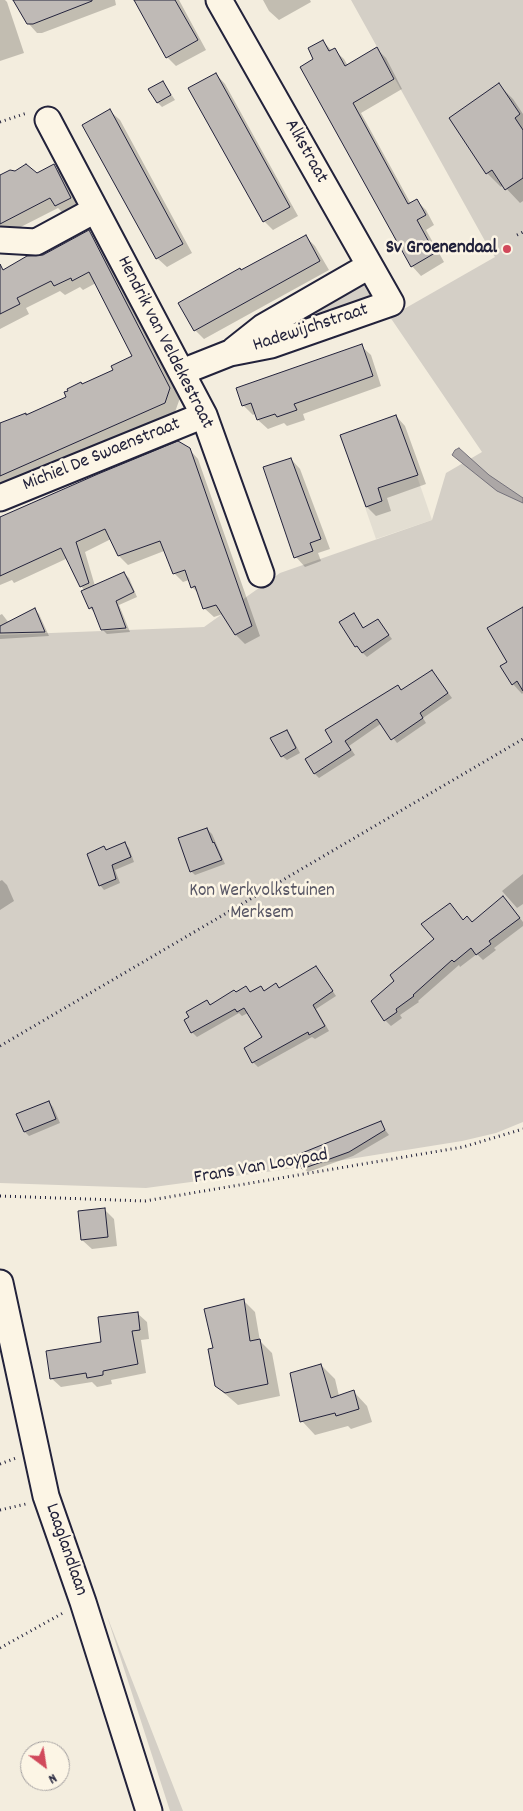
<!DOCTYPE html>
<style>
body{margin:0}
#map{position:relative;width:523px;height:1811px;overflow:hidden;background:#f3edde;font-family:Dekko,sans-serif}
canvas{display:block}
.north{position:absolute;left:20px;top:1741px;width:50px;height:50px;box-sizing:border-box;background:#fcf5e5;border:1px solid #a5a1a1;border-radius:50%;rotate:149deg;font-size:14px;font-weight:700;line-height:20px;text-align:center;color:#22223b}
.north::after{content:'';display:block;margin:auto;width:18px;height:22px;background:#d1495b;clip-path:polygon(50% 0,100% 100%,50% 72%,0 100%)}
</style>
<div id="map">
<canvas width="523" height="1811"></canvas>
<div class="north">N</div>
</div>
<script>
const ctx = document.querySelector('canvas').getContext('2d');
ctx.lineJoin = 'round';
function paint(path, color) { ctx.fillStyle = color; ctx.fill(path, 'evenodd'); }
const shape = rows => new Path2D(rows.map(r => 'M' + r).join(''));
function trace(path, color, width, dash) { ctx.strokeStyle = color; ctx.lineWidth = width; ctx.lineCap = dash ? 'butt' : 'round'; ctx.setLineDash(dash || []); ctx.stroke(path); }
function label(font, color, halo, rows, align = 'center') {
  ctx.font = font + ' Dekko,sans-serif'; ctx.lineWidth = 5; ctx.setLineDash([]); ctx.textBaseline = 'middle'; ctx.strokeStyle = halo; ctx.fillStyle = color; for (const [text, x, y, turn = 0] of rows) {
    ctx.save(); ctx.translate(x, y); ctx.rotate((+turn || 0) * Math.PI / 180); ctx.textAlign = isNaN(turn) ? turn : align; if (halo) ctx.strokeText(text, 0, 0); ctx.fillText(text, 0, 0); ctx.restore();
  }
}
paint(shape([
 [396,415,432,520,376,539,340,435]
]), '#e3ded2');
paint(shape([
 [351,0,523,0,523,1122,496,1133,462,1141,281,1170,146,1188,0,1183,0,635,204,627,280,573,432,520,446,473,482,452,390,317,495,257,485,241],
 [361,283,370,286,374,298,271,333],
 [107,1616,183,1811,170,1811]
]), '#d4cfc6');
const water = shape([
 [459,448,489,475,523,498,523,503,497,491,452,455,455,450,459,448]
]);
paint(water, '#aca7a6');
trace(water, '#75727b', 1);
paint(shape([
 [0,0,5,0,7,2,24,53,0,61],
 [15,0,115,0,116,5,42,33,37,33,28,23],
 [136,0,179,0,206,50,176,66,167,57],
 [263,0,310,0,311,2,279,20,269,11],
 [323,41,332,51,334,50,344,59,348,66,377,49,386,58,402,89,361,113,411,204,417,201,426,210,434,225,426,230,444,262,421,276,412,266,301,67,315,59],
 [216,74,225,84,298,216,273,230,264,221],
 [163,82,175,100,162,107,158,103],
 [499,85,513,99,523,114,523,201,520,203,503,185,501,187,487,173],
 [110,111,120,120,192,253,167,267,157,258],
 [53,166,63,175,80,208,65,215,58,208,9,233,0,231,0,176,37,174],
 [89,231,98,241,180,398,175,412,0,490,0,426,68,397,83,385,115,371,134,356,96,283,83,290,80,287,65,295,60,291,26,308,29,314,0,329,0,279],
 [306,237,315,246,329,270,204,339,195,330,242,271],
 [361,346,371,355,381,386,303,414,305,420,287,426,284,423,268,429,258,420,256,413,253,415,243,405],
 [396,416,405,426,426,484,387,498,391,511,376,516,367,507],
 [189,449,198,459,260,636,245,644,236,635,223,614,214,617,204,608,200,595,192,587,189,580,183,582,174,573,164,551,128,565,119,556,111,539,85,552,95,586,124,573,129,578,137,597,119,605,130,632,107,634,102,629,94,612,90,608,85,591,81,586,68,558,14,583,12,580,0,585,0,519],
 [291,459,300,469,330,549,318,553,321,561,305,567,296,557],
 [35,610,39,614,49,636,0,639,0,615,2,614,9,623],
 [354,614,364,629,378,620,392,639,367,657,356,646],
 [523,663,523,693,522,694,513,684],
 [432,671,452,698,423,718,426,723,397,743,382,723,349,746,355,755,319,778,315,774,306,760,334,742,398,687,402,691],
 [286,731,291,736,300,753,287,760,282,756],
 [207,829,212,834,225,864,195,875,191,871],
 [125,844,129,848,134,862,115,870,120,883,104,890,100,885,104,848,107,851],
 [523,874,523,904,517,908,502,891],
 [2,880,7,885,14,901,0,910,0,881],
 [503,897,523,922,523,926,494,948,496,950,483,960,477,954,460,967,459,965,418,1001,419,1002,400,1015,402,1018,391,1026,385,1020,396,981,436,939,450,904,464,921,472,923],
 [320,972,336,996,316,1009,329,1031,315,1039,312,1037,258,1067,253,1062,263,1037,248,1013,242,1016,239,1013,197,1037,192,1032,207,1002,211,1006,246,988,250,992,261,987,265,992,280,989],
 [49,1102,53,1107,60,1123,29,1136,25,1132],
 [380,1123,389,1135,353,1156,308,1172,303,1168],
 [104,1209,114,1219,117,1246,92,1249,82,1240],
 [243,1300,255,1312,260,1341,272,1353,280,1396,238,1405,216,1386,215,1349],
 [137,1313,147,1322,149,1339,141,1340,146,1373,111,1380,112,1384,97,1387,92,1382,61,1387,51,1378,103,1343],
 [321,1365,335,1379,339,1396,354,1392,367,1406,372,1422,351,1429,348,1426,315,1435,302,1421]
]), '#0003');
const building = shape([
 [13,0,92,0,92,1,33,24,27,24,13,0],
 [134,0,175,0,198,40,166,58,134,0],
 [323,40,329,51,335,48,345,66,377,47,394,79,353,103,408,204,417,199,426,215,417,220,435,253,411,267,300,67,313,59,308,48,323,40],
 [216,73,290,207,263,222,188,88,216,73],
 [163,81,171,95,157,103,148,89,163,81],
 [499,83,520,114,515,118,523,130,523,178,505,190,492,170,486,174,449,118,499,83],
 [110,109,183,244,156,259,82,125,110,109],
 [26,164,37,173,54,164,71,198,55,206,50,198,0,224,0,175,10,170,15,171,26,164],
 [89,230,170,388,165,403,0,476,0,423,26,413,26,415,66,397,64,392,68,391,67,389,81,382,82,384,113,370,111,366,132,356,89,272,72,281,71,278,54,286,51,281,17,298,20,304,0,314,0,264,3,270,27,256,43,255,89,230],
 [306,235,320,261,194,331,178,303,240,268,241,270,306,235],
 [362,344,373,376,294,404,297,410,277,417,275,414,257,420,251,403,242,406,236,388,362,344],
 [396,415,418,475,378,488,382,501,366,507,340,435,396,415],
 [178,441,190,448,252,626,235,635,216,605,203,609,195,586,191,588,185,570,173,574,160,541,118,556,105,529,76,542,89,583,80,587,61,548,0,576,0,517,98,474,178,441],
 [291,458,321,539,310,543,313,551,294,558,263,467,291,458],
 [124,572,134,592,116,601,126,628,101,630,92,607,89,609,81,591,124,572],
 [523,607,523,691,517,681,512,685,500,666,507,662,487,628,523,607],
 [35,608,45,632,0,633,0,626,35,608],
 [354,613,363,628,378,619,389,635,362,653,357,646,355,647,339,622,354,613],
 [432,670,448,693,420,713,423,718,391,740,377,719,345,741,351,750,314,774,305,759,332,742,325,730,398,685,401,690,432,670],
 [287,730,296,748,281,757,270,738,287,730],
 [207,828,213,843,214,842,222,860,190,872,178,838,207,828],
 [125,842,131,857,112,865,116,879,99,886,87,854,104,846,106,850,125,842],
 [503,896,520,918,489,941,491,944,476,955,471,948,454,962,452,960,413,995,414,996,396,1009,397,1012,384,1021,371,1001,394,981,390,975,434,939,421,924,450,903,463,920,467,916,472,922,503,896],
 [316,966,333,991,313,1005,325,1026,309,1035,308,1032,252,1063,244,1048,262,1037,244,1008,237,1012,235,1009,191,1033,184,1020,189,1017,186,1012,207,1000,210,1005,234,990,236,992,246,986,250,992,261,986,264,991,276,983,279,988,316,966],
 [49,1101,56,1119,24,1132,16,1114,49,1101],
 [381,1121,385,1130,349,1152,302,1169,297,1155,381,1121],
 [105,1208,108,1237,81,1240,78,1211,105,1208],
 [244,1299,250,1341,260,1339,268,1384,225,1393,215,1386,208,1349,213,1348,204,1309,244,1299],
 [138,1312,140,1330,132,1331,138,1364,103,1371,103,1375,87,1378,86,1373,50,1379,46,1351,101,1342,98,1317,138,1312],
 [321,1364,331,1398,354,1390,359,1409,336,1416,335,1413,300,1422,290,1373,321,1364]
]);
paint(building, '#bfbab6');
trace(building, '#22223b', 1);
const minor = shape([
 [48,120,204,415,261,574],
 [0,240,36,242,95,210],
 [234,350,263,327,369,266],
 [182,372,230,353,271,345,391,303,219,0],
 [0,498,204,415],
 [0,1283,46,1496,83,1602,149,1811]
]);
trace(minor, '#22223b', 29);
trace(shape([
 [0,122,27,113],
 [517,235,523,232],
 [0,1046,523,739],
 [0,1196,145,1201,463,1147,523,1129],
 [0,1464,16,1458],
 [0,1510,26,1504],
 [0,1648,63,1613]
]), '#22223b', 3, [1, 4]);
trace(minor, '#fcf5e5', 25);
for (const [x, y, r, color] of [
 [507,249,5,"#d1495b"]
]) { const dot = new Path2D(); dot.arc(x, y, r, 0, 2 * Math.PI); ctx.fillStyle = color; ctx.fill(dot); trace(dot, '#fcf5e5', 2); }
label('19px', '#22223b', '#fcf5e5', [
 ["Alkstraat",305,152,61],
 ["Hadewijchstraat",311,329,-18],
 ["Hendrik van Veldekestraat",164,343,63],
 ["Michiel De Swaenstraat",102,456,-22],
 ["Frans Van Looypad",261,1168,-10],
 ["Laaglandlaan",65,1550,71]
]);
label('bold 19px', '#22223b', '#fcf5e5', [
 ["Sv Groenendaal",497,249]
], 'right');
label('19px', '#575665', '#fcf5e5', [
 ["Kon Werkvolkstuinen",262,892],
 ["Merksem",262,914]
]);
</script>
